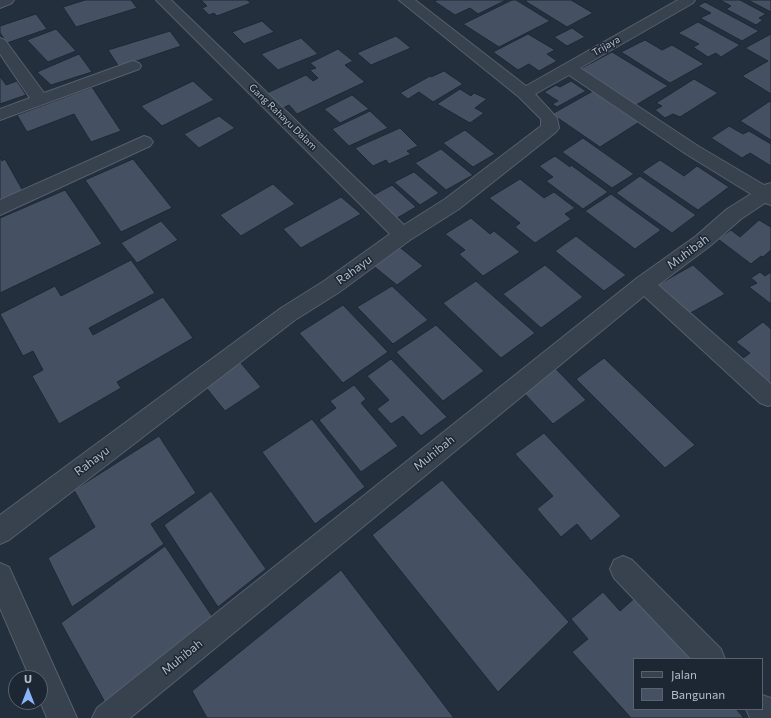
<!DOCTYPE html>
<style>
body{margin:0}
#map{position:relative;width:771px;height:718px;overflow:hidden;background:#242f3e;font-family:Commissioner,sans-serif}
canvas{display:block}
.legend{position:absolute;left:633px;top:658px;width:130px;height:52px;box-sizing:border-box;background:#1d2633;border:1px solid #59626f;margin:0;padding:5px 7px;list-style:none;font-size:12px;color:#b4bcc9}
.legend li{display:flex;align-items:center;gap:8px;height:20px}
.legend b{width:20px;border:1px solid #59626f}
.north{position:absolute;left:8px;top:670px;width:40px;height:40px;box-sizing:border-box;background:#1d2633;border:1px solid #59626f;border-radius:50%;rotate:0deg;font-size:11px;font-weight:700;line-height:16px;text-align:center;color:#b4bcc9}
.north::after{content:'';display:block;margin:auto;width:14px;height:18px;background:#8ab4f8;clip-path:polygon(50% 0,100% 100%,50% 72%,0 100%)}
</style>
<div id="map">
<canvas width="771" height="718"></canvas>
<ul class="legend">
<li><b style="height:5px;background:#38414e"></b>Jalan</li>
<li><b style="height:11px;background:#455162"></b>Bangunan</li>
</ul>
<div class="north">U</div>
</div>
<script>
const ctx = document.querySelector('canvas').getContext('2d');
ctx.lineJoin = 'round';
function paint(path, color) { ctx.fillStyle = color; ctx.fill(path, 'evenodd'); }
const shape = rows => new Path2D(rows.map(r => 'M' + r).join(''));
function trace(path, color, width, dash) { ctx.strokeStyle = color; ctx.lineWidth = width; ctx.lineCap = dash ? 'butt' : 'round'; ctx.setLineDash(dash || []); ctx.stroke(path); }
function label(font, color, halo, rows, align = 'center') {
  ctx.font = font + ' Commissioner,sans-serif'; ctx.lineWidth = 3; ctx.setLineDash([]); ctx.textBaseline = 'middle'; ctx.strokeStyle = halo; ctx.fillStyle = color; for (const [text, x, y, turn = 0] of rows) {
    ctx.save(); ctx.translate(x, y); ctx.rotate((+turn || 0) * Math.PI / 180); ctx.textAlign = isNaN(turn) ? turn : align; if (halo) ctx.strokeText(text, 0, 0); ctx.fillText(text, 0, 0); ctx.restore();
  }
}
const building = shape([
 [85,0,131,0,137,8,76,27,63,7,85,0],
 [201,0,247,0,251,3,217,16,214,13,209,15,202,8,207,6,201,0],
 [437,0,506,0,478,14,470,8,455,15,434,1,437,0],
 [512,0,516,0,550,21,499,47,463,24,512,0],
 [527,0,571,0,593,13,567,27,525,1,527,0],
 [720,0,740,0,766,14,759,18,763,20,756,25,726,9,731,6,720,0],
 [748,0,771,0,771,12,748,0],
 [705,2,759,31,742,41,700,18,711,13,698,6,705,2],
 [36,14,47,29,7,43,0,33,0,26,36,14],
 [262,21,274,32,244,44,232,32,262,21],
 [698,22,740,45,721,57,716,53,708,57,693,47,699,44,678,33,698,22],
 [572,28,585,37,567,46,554,37,572,28],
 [56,29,76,51,48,62,27,40,56,29],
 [170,31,181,46,119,67,108,50,170,31],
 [528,34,555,50,547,54,557,61,539,71,529,64,518,70,493,52,528,34],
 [771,34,771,94,742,76,768,61,745,48,771,34],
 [396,36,411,48,371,65,357,53,396,36],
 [301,38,318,54,278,70,261,54,301,38],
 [645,40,662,50,672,45,704,64,670,83,621,52,645,40],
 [338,49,353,61,345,65,365,82,297,114,289,105,283,108,267,93,306,75,313,81,318,78,310,70,316,68,310,63,338,49],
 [612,52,668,86,636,105,580,69,612,52],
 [79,54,92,72,51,85,37,72,79,54],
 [444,71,463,84,433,102,419,92,408,99,400,93,430,76,431,77,444,71],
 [0,76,6,85,17,81,26,95,0,104,0,76],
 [694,79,718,93,680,117,673,114,665,118,655,110,662,106,656,103,694,79],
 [193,81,214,100,162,126,141,106,193,81],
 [571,81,586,91,557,107,552,104,558,101,544,92,556,85,560,87,571,81],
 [92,87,121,131,91,142,74,114,27,132,17,115,92,87],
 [460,89,471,96,474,93,487,99,475,108,484,113,470,123,437,104,460,89],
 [593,91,641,121,600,147,552,114,593,91],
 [352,95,369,109,340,123,324,109,352,95],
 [770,101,771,102,771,140,740,121,770,101],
 [370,111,388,128,349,146,332,129,370,111],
 [219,116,235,128,199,148,184,134,219,116],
 [729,126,743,134,749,131,771,144,771,166,750,153,742,158,711,138,729,126],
 [400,128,418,146,407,151,411,154,389,164,386,160,373,166,355,148,400,128],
 [465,130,495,154,473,167,443,143,465,130],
 [583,138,634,174,612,188,562,152,583,138],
 [441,149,473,175,446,190,415,163,441,149],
 [555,156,570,167,571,165,608,192,583,209,546,181,553,177,539,166,555,156],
 [0,157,2,161,5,159,24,193,0,203,0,157],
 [133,159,172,208,121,232,85,180,133,159],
 [660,160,684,176,697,166,729,187,698,210,642,172,660,160],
 [414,172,439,193,420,205,394,182,414,172],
 [640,176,696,215,672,233,616,193,640,176],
 [520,179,544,198,554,192,575,208,565,214,571,219,535,243,515,227,520,223,489,198,520,179],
 [273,184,295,204,241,236,220,215,273,184],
 [392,185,416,207,392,221,368,198,392,185],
 [65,190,102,244,0,293,0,218,65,190],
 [611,194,661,230,635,249,585,211,611,194],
 [341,197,361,214,301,248,283,229,341,197],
 [471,218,490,234,494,231,520,252,483,276,459,254,465,250,445,234,471,218],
 [759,220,771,227,771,250,763,257,761,256,751,264,718,239,731,230,740,237,759,220],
 [161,221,178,240,137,263,121,243,161,221],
 [576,236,626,275,604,291,555,251,576,236],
 [397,245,423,266,397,285,371,264,397,245],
 [131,260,155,293,89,328,93,335,163,297,193,338,117,382,121,388,59,424,32,376,43,370,33,351,23,356,0,314,55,286,61,296,131,260],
 [545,265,583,297,541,328,503,294,545,265],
 [693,265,725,294,685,316,654,287,693,265],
 [760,272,765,276,771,272,771,304,749,287,757,283,751,278,760,272],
 [476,281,535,333,501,358,443,303,476,281],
 [392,286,428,320,393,344,357,307,392,286],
 [343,305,388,352,343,383,299,333,343,305],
 [763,322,771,329,771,389,738,362,750,353,736,342,763,322],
 [436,325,484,371,443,401,396,352,436,325],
 [604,358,695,445,665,468,576,379,604,358],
 [391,359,447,417,421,436,403,416,391,424,377,409,389,400,367,376,391,359],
 [240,362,261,387,225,411,204,385,240,362],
 [556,369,586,400,553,424,522,391,556,369],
 [354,385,366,399,361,403,398,446,361,472,319,420,336,408,330,401,354,385],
 [312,419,365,487,315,524,262,452,312,419],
 [544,433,621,516,591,541,577,524,561,537,537,509,553,496,515,454,544,433],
 [159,436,196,493,151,524,164,544,72,607,48,558,95,527,74,490,159,436],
 [442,480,569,622,498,692,372,535,442,480],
 [211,491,266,569,218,607,164,525,211,491],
 [165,546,214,619,107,706,61,623,165,546],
 [341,570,454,718,207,718,192,691,341,570],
 [603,592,620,611,637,596,692,659,634,659,634,709,736,709,744,718,631,718,572,652,588,639,571,619,603,592]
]);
paint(building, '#455162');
trace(building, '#1f2835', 1);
const minor = shape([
 [0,0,14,0,12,3,0,8,0,0],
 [156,0,171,0,404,225,445,199,541,126,541,119,519,97,399,0,415,0,526,86,678,0,695,0,693,3,580,68,698,146,764,185,771,183,771,205,765,203,741,219,710,246,658,285,771,384,771,405,768,406,760,403,644,296,130,718,92,718,97,708,637,278,696,236,727,209,751,194,686,154,569,75,535,94,557,118,559,128,556,132,459,209,410,240,338,293,295,320,9,540,0,544,0,515,281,308,324,281,390,234,156,0],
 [0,38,5,40,44,93,127,63,133,61,139,63,141,66,139,69,0,120,0,109,30,98,0,54,0,38],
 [144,136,150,138,153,142,150,146,0,215,0,200,144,136],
 [623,556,632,560,721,649,725,659,691,659,614,578,610,569,614,560,623,556],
 [762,695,771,698,771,718,750,718,746,709,762,709,762,695]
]);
const tertiary = shape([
 [0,563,9,567,77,718,47,718,40,701,40,678,30,678,0,608,0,563]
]);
trace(minor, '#565f6c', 2);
trace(tertiary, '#565f6c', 2);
paint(minor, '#38414e');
paint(tertiary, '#38414e');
label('10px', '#b4bcc9', '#1d2633', [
 ["Trijaya",606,46,-30],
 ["Gang Rahayu Dalam",283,117,44]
]);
label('12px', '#b4bcc9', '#1d2633', [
 ["Muhibah",688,252,-37],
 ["Rahayu",354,270,-36],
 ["Muhibah",434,453,-39],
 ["Rahayu",92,461,-37],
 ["Muhibah",182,657,-39]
]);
</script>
